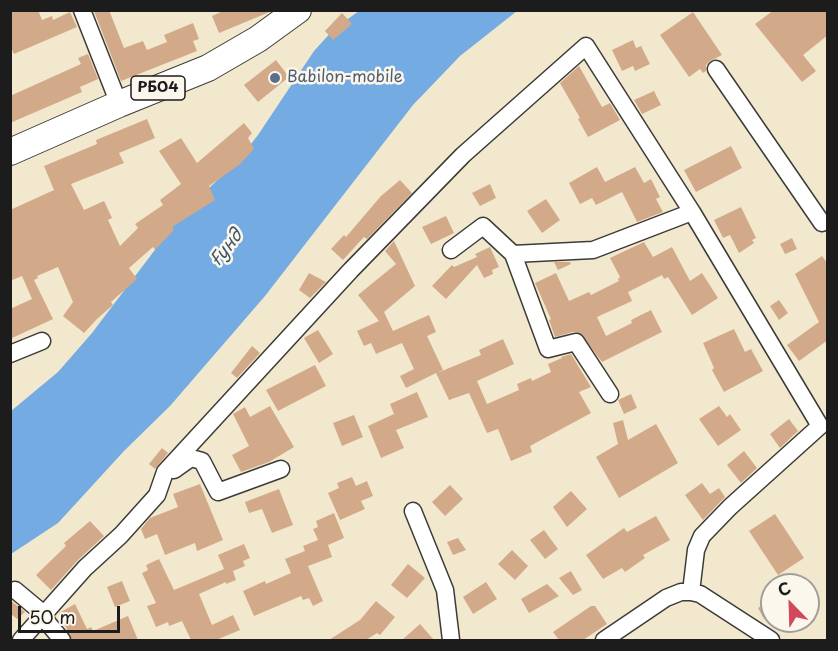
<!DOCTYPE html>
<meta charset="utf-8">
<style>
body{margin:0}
#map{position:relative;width:838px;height:651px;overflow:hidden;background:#f2e8ce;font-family:"Playpen Sans",sans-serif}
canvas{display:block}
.frame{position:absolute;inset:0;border:12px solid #1c1c1c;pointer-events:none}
.north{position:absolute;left:760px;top:573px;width:60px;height:60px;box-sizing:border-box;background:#fbf7ec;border:2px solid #a29f99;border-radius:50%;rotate:337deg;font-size:16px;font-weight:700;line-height:24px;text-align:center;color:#1c1c1c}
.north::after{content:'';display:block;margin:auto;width:21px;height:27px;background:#d1495b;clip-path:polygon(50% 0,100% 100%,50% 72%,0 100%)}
.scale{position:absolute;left:18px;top:606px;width:102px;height:27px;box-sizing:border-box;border:3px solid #1c1c1c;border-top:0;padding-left:8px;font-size:18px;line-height:21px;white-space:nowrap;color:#1c1c1c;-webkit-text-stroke:4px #fbf7ec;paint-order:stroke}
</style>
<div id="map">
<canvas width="838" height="651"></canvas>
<div class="frame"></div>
<div class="north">С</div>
<div class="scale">50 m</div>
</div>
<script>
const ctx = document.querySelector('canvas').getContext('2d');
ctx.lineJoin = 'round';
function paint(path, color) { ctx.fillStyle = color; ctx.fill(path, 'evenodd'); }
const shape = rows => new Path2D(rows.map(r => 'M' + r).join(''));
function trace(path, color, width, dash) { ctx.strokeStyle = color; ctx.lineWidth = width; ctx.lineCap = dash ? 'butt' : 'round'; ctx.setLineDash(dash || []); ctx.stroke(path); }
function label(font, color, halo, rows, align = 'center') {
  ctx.font = font + ' "Playpen Sans",sans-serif'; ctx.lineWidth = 5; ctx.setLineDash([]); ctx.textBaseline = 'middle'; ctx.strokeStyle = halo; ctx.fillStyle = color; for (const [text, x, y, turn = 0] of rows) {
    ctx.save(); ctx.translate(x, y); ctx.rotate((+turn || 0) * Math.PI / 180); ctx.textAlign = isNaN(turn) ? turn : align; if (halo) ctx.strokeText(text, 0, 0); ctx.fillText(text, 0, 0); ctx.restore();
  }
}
paint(shape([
 [359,11,517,11,460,56,413,105,265,296,170,406,124,451,58,523,11,554,11,411,58,372,92,333,173,226,196,200,237,162,258,135,314,51,334,29]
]), '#73abe2');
paint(shape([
 [10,10,38,10,42,20,52,16,53,20,70,12,77,27,14,54,10,46],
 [109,10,124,48,143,41,147,50,167,42,164,35,193,23,199,39,193,41,197,51,121,81,94,11],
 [225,10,272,11,219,33,212,16],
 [774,10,828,10,828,35,803,55,816,71,802,82,755,24],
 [693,12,722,55,710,61,706,65,706,71,703,73,700,69,689,77,660,35],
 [342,13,352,24,333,40,325,31],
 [633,40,636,48,641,46,650,64,635,71,633,66,622,71,612,50],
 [88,54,98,79,80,87,82,92,10,123,10,96,81,64,78,58],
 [276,60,289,77,258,102,244,85],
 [579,66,602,107,610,103,620,120,588,137,578,119,580,118,560,83],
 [654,91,661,105,642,114,634,100],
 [147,119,155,138,119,153,124,163,71,184,84,210,104,201,112,218,108,220,120,246,138,228,135,224,163,205,160,200,181,184,159,151,181,138,197,163,244,123,252,133,248,138,254,149,239,165,209,186,215,200,172,227,174,230,155,250,153,247,129,268,137,279,111,302,113,305,97,319,84,333,63,316,73,302,58,267,37,276,38,278,34,280,53,319,10,339,10,309,32,299,22,276,10,281,10,210,54,190,44,166,97,144,96,140],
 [731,146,742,168,696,192,684,170],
 [597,167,605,182,635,167,644,183,651,179,660,197,656,199,663,212,637,222,622,192,596,205,592,198,580,204,569,183],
 [400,180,412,193,367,239,364,237,343,260,331,249,344,235,346,237,381,196],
 [490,184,496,198,480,206,472,193],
 [546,199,560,220,542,233,527,211],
 [741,207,756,238,752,240,754,243,739,253,730,235,723,238,714,220],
 [446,216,454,233,431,244,422,227],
 [792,238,797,249,785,254,780,244],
 [394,241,415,286,384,312,393,331,429,315,436,332,427,336,443,370,437,373,481,355,479,350,503,339,514,364,477,381,487,404,519,390,517,384,531,378,532,381,551,372,548,364,562,358,561,357,571,354,591,387,579,392,591,413,530,446,532,452,511,461,498,429,487,433,469,393,449,400,436,373,406,388,400,376,414,369,402,343,376,354,371,343,364,346,357,331,379,321,358,295,396,264,385,251],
 [644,242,653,257,672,247,690,281,702,273,718,298,692,315,668,277,664,279,662,275,628,292,632,301,597,317,606,336,632,323,631,320,651,310,662,332,602,362,580,333,573,332,555,337,549,320,551,319,535,283,556,273,569,301,589,292,591,295,619,281,618,279,620,277,610,258],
 [490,247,499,267,492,270,493,274,484,278,477,265,446,299,432,286,452,265,454,267,477,257,475,254],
 [822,256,828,264,828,340,799,361,787,345,819,322,795,274],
 [554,262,570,262,571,264,558,270],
 [309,273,326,282,310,298,299,290],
 [779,300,788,313,779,320,770,306],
 [734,329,745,352,751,349,763,371,724,392,712,370,714,368,703,343],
 [318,330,333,354,319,363,304,338],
 [252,346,260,353,237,378,231,373],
 [315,365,326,386,278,411,266,390],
 [417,392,428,417,396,430,404,448,381,458,368,426,394,414,390,404],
 [631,394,637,408,624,414,618,400],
 [270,406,294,447,269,462,241,472,232,455,249,446,233,414,245,407,250,417],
 [719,406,727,417,730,414,741,430,718,446,699,419],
 [354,415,363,437,342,446,333,423],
 [789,419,798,431,780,448,770,434],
 [623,420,628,440,656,424,678,463,619,498,596,457,618,444,613,423],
 [162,448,168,453,155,469,149,464],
 [744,451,757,468,741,483,727,465],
 [352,477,356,486,367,481,373,496,361,501,365,509,340,520,328,493,339,488,337,483],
 [702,483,710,494,719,488,725,497,703,520,685,495],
 [200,484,223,540,197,551,195,543,165,555,157,534,145,539,141,529,150,518,178,507,173,494],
 [450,485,463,499,445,516,432,502],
 [279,489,293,525,272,533,262,509,249,513,245,502],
 [571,491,587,509,567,527,553,507],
 [334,513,344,538,328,545,332,557,308,566,323,601,313,606,309,598,303,600,301,596,254,616,243,591,265,581,266,584,291,573,285,559,305,551,303,546,318,540,313,529,318,527,316,521],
 [775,514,804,558,778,575,749,531],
 [656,516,670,540,643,555,645,558,625,572,622,568,603,579,586,555,624,528,627,532],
 [90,521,104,536,78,560,51,590,36,575,66,546,64,543],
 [544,530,558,549,545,559,530,540],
 [458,538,466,550,453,555,447,542],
 [244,544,250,558,243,561,245,566,233,571,236,580,226,584,226,582,199,594,212,625,233,615,240,630,216,640,191,640,182,621,169,626,168,622,156,627,147,606,156,603,142,573,148,570,146,565,159,559,174,590,224,569,218,555],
 [512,550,528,566,515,580,498,564],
 [408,564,425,578,407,598,391,585],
 [571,571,582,590,573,595,559,578],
 [122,581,130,601,115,607,107,587],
 [486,582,497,599,473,614,463,597],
 [547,584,559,596,529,613,521,599],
 [772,599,772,618,764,619,758,608],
 [10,600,25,612,17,619,10,613],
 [376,601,395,617,380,635,377,633,366,640,329,640,360,620],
 [75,604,87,629,91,627,93,631,128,616,138,640,72,640,59,613],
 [591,606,595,606,607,624,583,640,559,640,553,632],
 [420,624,434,640,402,640]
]), '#d3aa89');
const minor = shape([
 [82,10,119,104],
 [716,69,822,223],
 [451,250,483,226,513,254,548,349,576,342,610,394],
 [513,254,593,250,692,212],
 [10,354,42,341],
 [174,470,191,458,202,461,218,492,281,469],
 [413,511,445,590,451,640],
 [15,590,45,615,47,622,62,640],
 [21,640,85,568,121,535,157,495,165,472,351,270,463,155,586,46,692,212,820,426,730,507,702,536,696,550,691,592],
 [604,640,666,598,681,592,691,592,700,594,771,640]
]);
const primary = shape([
 [10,152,119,104,208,68,258,39,298,10]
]);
trace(minor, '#3c3b37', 19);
trace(primary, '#3c3b37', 28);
trace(minor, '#fff', 16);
trace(primary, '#fff', 26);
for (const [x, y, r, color] of [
 [275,78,6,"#5c6f8a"]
]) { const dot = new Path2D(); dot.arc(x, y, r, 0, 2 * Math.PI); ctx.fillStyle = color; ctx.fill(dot); trace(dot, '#fbf7ec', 2); }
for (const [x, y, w] of [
 [158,88,54]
]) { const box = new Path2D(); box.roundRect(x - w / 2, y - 12, w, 24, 4.5); ctx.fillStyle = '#fbf7ec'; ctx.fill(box); trace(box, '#1c1c1c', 1.5); }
label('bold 15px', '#1c1c1c', null, [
 ["РБ04",158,88]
]);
label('16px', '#4e5e75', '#fbf7ec', [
 ["Babilon-mobile",287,78]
], 'left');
label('italic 18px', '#3f556b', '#fbf7ec', [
 ["Ғунд",227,248,-52]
]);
</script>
